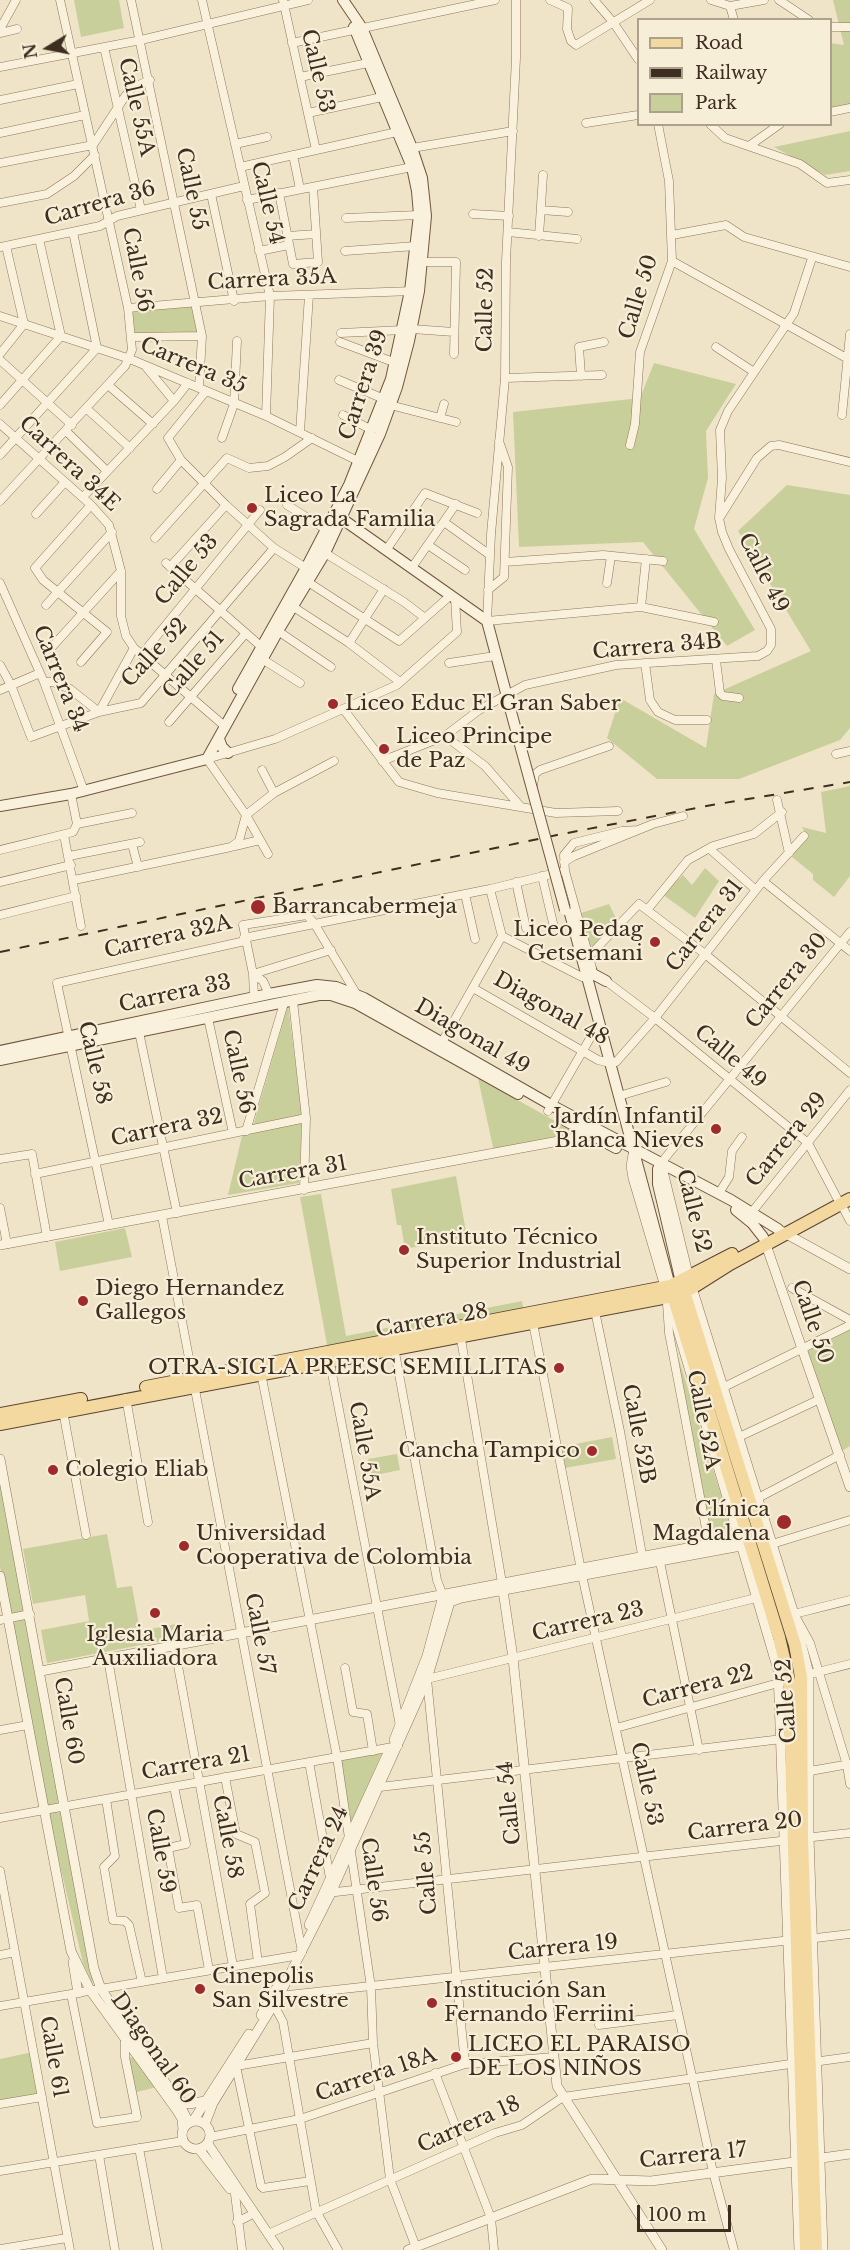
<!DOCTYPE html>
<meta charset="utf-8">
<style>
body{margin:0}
#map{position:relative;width:850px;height:2250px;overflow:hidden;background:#f0e4c8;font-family:"Libre Baskerville",serif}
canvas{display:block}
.legend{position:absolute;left:637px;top:18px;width:195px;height:108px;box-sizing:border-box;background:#f7eed8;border:2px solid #ada18e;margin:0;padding:8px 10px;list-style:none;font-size:18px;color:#3d2e20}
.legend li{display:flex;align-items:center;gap:12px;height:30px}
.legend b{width:30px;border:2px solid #ada18e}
.north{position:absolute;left:18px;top:18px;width:60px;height:60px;-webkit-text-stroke:4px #f7eed8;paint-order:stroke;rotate:260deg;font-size:16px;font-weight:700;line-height:24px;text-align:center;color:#3d2e20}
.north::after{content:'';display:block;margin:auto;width:21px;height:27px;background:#3d2e20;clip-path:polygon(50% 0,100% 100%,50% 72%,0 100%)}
.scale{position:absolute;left:637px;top:2205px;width:94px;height:27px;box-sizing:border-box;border:3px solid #3d2e20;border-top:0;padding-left:8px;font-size:18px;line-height:21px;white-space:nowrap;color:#3d2e20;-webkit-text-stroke:4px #f7eed8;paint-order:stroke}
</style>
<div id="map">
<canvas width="850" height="2250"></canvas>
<ul class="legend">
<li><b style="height:8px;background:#f3d9a0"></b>Road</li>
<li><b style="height:8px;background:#3d2e20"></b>Railway</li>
<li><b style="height:16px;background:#c9cf9b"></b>Park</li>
</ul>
<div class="north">N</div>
<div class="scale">100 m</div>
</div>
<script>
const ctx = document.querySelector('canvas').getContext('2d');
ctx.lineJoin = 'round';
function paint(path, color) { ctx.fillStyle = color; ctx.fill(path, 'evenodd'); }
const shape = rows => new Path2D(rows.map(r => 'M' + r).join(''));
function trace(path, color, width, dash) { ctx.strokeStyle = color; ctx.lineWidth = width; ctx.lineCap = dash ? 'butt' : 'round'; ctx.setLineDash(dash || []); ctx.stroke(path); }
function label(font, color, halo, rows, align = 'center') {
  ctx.font = font + ' "Libre Baskerville",serif'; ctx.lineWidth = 4.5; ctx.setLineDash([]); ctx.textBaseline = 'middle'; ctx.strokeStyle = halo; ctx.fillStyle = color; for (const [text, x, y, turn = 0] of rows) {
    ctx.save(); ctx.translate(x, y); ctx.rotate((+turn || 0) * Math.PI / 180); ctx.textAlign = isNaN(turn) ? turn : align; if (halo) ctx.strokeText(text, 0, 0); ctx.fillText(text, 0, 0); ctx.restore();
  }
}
paint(shape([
 [74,0,119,0,124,28,81,37],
 [833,0,850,0,850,106,830,111,830,43,844,45],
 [850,131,850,171,825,175,774,147],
 [196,302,202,336,132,337,128,308],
 [654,363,736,384,706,431,708,478,694,529,755,630,727,646,643,542,519,547,513,412,640,398],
 [787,485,850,495,850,728,840,740,739,779,657,779,607,738,620,698,706,748,714,694,811,651,738,531],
 [850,786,850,876,834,897,813,880,813,874,792,857,792,852,807,836,802,827,826,833,821,792],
 [705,868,719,881,695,918,662,894,683,875,692,885],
 [609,904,619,924,590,955,578,914],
 [288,1005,302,1115,253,1126],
 [478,1078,582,1136,494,1152],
 [302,1121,299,1183,228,1195,242,1136],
 [456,1176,467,1237,405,1249,401,1225,397,1225,391,1189],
 [321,1194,346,1336,522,1301,524,1313,328,1350,300,1197],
 [125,1228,132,1257,60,1271,55,1242],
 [850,1329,850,1446,842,1451,807,1350],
 [672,1337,733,1534,711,1539],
 [612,1437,616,1459,565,1468,560,1447],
 [397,1454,400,1470,371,1476,368,1459],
 [0,1479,84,1927,93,1984,83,1963,47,1810,0,1567],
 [107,1534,117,1588,132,1586,140,1631,181,1623,183,1637,47,1663,41,1630,89,1621,85,1595,33,1604,23,1549],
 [385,1746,351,1826,336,1756],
 [33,2052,41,2096,0,2103,0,2059],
 [133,2057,157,2087,133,2093,128,2058]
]), '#c9cf9b');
const minor = shape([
 [131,0,202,336,199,388],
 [202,0,270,296,266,416],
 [283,0,316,150],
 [516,0,516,58,506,261,505,378,491,534,487,621,641,607,714,622],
 [550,0,568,8,567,29,571,41,576,45,650,0],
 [594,0,613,22,638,59],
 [711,0,730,6,764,0],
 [779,0,809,20],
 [730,6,734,20],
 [830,27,850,27],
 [0,29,16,0],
 [0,33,17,29],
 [292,43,495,0],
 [104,47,141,210],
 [0,67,141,40,308,0],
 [300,77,368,63],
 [0,100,78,84],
 [830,112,850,108],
 [308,113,382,97],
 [586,123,638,115],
 [710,124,725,138,800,164,827,183,850,180],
 [0,133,85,115],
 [235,144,267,137],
 [749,146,780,124],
 [412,148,513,131],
 [293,155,300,189],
 [0,163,93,145,126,95,132,88,150,80],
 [240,167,397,132],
 [279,193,293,264,318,262,313,187],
 [211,194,234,301],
 [247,200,412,167],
 [0,203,47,194,74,176,95,155],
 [541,210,568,212],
 [473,214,509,216],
 [346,218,419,215],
 [508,232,577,239],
 [672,235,726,225,744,237,850,267],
 [287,236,316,234],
 [539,236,543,175],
 [0,247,100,226,117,216,244,186],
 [259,251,289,245],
 [345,251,416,246],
 [672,261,850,360],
 [422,262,456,262,454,354],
 [128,308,270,296,414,291],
 [0,316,130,359,266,416,362,463],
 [412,329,454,332],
 [341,333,403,330],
 [132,337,202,336],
 [340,342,396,363],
 [716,347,754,372],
 [0,354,24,324,6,246],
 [0,360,72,425],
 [146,367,174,401],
 [581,376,579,347,604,342],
 [505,378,602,375],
 [339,380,384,399],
 [108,385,153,424],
 [206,391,168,438,181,460,226,505,274,548,306,568],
 [0,405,61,336,39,239],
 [390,405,456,422],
 [87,409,130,448],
 [343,415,372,430],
 [842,415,850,334],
 [440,418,444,404],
 [0,424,91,505,109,525,121,571,121,616,126,636,134,648,221,723],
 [66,431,107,471],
 [300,432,309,295],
 [222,438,234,404,237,341],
 [630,445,635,424,640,352,672,261,669,181,658,124],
 [0,455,97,348,73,232],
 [157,489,181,460],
 [83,497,174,401,188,383],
 [0,501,125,366,132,350,128,308,60,0],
 [287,505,327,530],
 [36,514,65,482],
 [720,517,757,458,771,446,779,445,850,462],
 [444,522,490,555],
 [155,538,227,458,249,468,268,466,285,457,312,438],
 [428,545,465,570],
 [387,549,425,493,477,513],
 [325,553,404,602,425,618],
 [505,562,603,555,663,561],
 [166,563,264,649],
 [413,566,456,504],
 [170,567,226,505],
 [308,582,399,641,451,595],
 [0,583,44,682,84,791],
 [607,583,611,556],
 [488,590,504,577,508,467,499,441],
 [46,605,112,532],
 [292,606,349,643,400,682],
 [641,607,646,559],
 [278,631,331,667],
 [349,643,384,589],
 [51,648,121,571],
 [142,654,260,510],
 [259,657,300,683],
 [716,660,720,693,723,696,739,698],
 [81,662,107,632,43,580,35,568,91,505],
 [449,663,495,656],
 [645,663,650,700,658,712,675,720,707,720],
 [0,665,11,685,31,737,99,712,141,703,274,548],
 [44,682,53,682,70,689,99,712,134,648],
 [0,690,40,673],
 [344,710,399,782,437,793,556,813,618,811],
 [169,722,246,633],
 [445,736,485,766,521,807],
 [836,754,850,751],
 [382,761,445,736,479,710,525,685,616,665,758,656,767,651,771,645,771,629,729,549,722,532,719,518,722,478,720,430,728,411,794,313,812,258],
 [262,770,274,793],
 [533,785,535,774,540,770,609,746],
 [777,800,789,853],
 [77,824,132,813],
 [64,835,81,926],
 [132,844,138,867],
 [235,846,260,840],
 [0,850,73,832,77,824,71,794],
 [712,851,756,890],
 [268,854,246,815,207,759,275,739,397,685,457,632,455,598],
 [69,856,140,842],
 [564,862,574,856,653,824,683,816],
 [542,876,553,923],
 [74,880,231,847,239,841,246,815,274,793,334,761],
 [763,881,850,951],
 [0,882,71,865],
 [516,882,526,928],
 [490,889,502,936],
 [465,894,475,939],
 [299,906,314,923,357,995],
 [647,910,688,860,713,846,754,834,782,812],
 [0,915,76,896],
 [502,936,582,977],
 [244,938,490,889,560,872],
 [590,955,639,904,705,954,850,1073],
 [592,968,565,871,564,855,574,843,622,831,638,830],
 [253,974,331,950],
 [253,974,263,981,269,994],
 [602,978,655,1018,808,1143,837,1198],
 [473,988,598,1060,610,1063,616,1062,655,1018,763,881,804,836],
 [254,997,253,974,243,925,307,915],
 [293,1001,306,1118,304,1190],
 [208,1018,233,1133],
 [139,1032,177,1213],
 [442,1042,502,936],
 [619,1096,666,1082],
 [548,1111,596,1028],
 [246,1131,284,1003],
 [0,1159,32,1154,47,1237],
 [661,1163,850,932],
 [35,1174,306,1118],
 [719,1193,729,1177,732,1151,742,1137],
 [841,1204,850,1221],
 [0,1208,7,1244],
 [752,1212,850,1090],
 [162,1216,302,1952],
 [109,1225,57,983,245,941],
 [792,1288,850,1320],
 [667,1303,669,1333,709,1544],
 [595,1311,620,1431,643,1560],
 [533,1323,582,1575,713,2172,734,2250],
 [460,1333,502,1583],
 [394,1347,437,1580,443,1596],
 [329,1358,400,1726],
 [261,1373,337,1757,371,1987,373,2043,390,2179,417,2250],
 [720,1389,850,1325],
 [126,1398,148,1522],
 [63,1411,86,1535],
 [739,1437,820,1399],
 [758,1498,840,1455],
 [772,1544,850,1520],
 [660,1562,699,1750],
 [850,1600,794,1614,810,1643,847,1765,850,1784],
 [0,1620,30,1614],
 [174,1644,233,1966],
 [108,1659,163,1978],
 [345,1668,353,1712,367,1714,373,1751],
 [814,1673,850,1664],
 [616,1728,782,1682],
 [0,1730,28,1725],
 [309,1762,330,1878],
 [810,1771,850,1764],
 [225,1777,236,1834,255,1842,265,1893,250,1904,258,1962],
 [174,1787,186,1844,168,1848,179,1908,197,1905,209,1970],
 [380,1787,782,1739],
 [106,1799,115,1856,104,1867,113,1920,125,1921,129,1925,142,1982],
 [0,1818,398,1746],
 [804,1838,850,1833],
 [0,1871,70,2250],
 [327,1893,789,1840],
 [807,1939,850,1934],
 [0,1955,15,1952],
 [71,1994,97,2123,137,2117,125,2057,125,2038],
 [279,1996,792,1940],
 [274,2005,283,2022,316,2211,338,2250],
 [0,2006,300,1955],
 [599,2025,678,2015],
 [813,2062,850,2057],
 [465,2064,427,1679,756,1598],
 [435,2073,491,2218,494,2250],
 [0,2104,42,2097],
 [210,2137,300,2119,465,2064,554,2057],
 [139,2148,158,2250],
 [99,2155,115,2250],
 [0,2171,183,2141],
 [310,2181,263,2188,261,2186,236,2066,373,2043],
 [235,2194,242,2250],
 [237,2222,249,2216],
 [268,2234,495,2133,522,2125,563,2097,797,2063],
 [0,2249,67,2238]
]);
const tertiary = shape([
 [634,1149,631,1166,633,1178,778,1670,799,2250],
 [661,1163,689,1278,794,1614,809,1674,809,1837,823,2250],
 [781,1231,850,1269],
 [764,1239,850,1487],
 [0,1245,591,1135],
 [0,1459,94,1969,101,1989,178,2101,189,2123],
 [0,1576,71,1951,90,1990,176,2109,182,2119,183,2130],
 [502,1584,513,1658,557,2086,662,2250],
 [41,1671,766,1533],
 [394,1740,427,1656,443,1596],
 [309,1925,387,1755],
 [73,1962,78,1993],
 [261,2015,281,1980],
 [178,2101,189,2104,205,2101],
 '182 2135a14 14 0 1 1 28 0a14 14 0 1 1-28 0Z',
 [193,2121,249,2034],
 [205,2124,213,2103,279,1996,331,1893,427,1679,450,1602,461,1598,746,1545],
 [208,2144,279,2250],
 [199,2149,230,2189],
 [815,2159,850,2154],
 [408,2250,592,2179,651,2181,802,2161]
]);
const secondary = shape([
 [338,516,487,621,510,708],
 [238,689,306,568,349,485,391,379,410,291,419,215,417,191,412,167,354,27],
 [219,739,222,747,228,753],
 [0,806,71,794,207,759,278,631,325,553,380,434,397,387,409,341,419,291,426,216,422,178,412,148,362,28,343,0],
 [569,910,670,1286],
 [588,964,593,974,606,981],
 [0,1051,269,994,317,985,336,987,364,998,551,1105,731,1200,778,1229],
 [0,1060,319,995,331,995,355,1003,518,1094],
 [566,1121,616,1148],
 [661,1163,658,1169,658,1184,681,1282],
 [736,1210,752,1223,763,1237]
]);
const primary = shape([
 [681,1282,795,1645,801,1677,802,1838,816,2250],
 [670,1286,779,1637,789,1680,806,2250],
 [146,1387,670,1286,732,1254],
 [0,1414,81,1399],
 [0,1424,673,1296,692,1288,730,1264,850,1199]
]);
trace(minor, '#8d765c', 9);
trace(tertiary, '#8d765c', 10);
trace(secondary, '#6f573f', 12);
trace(primary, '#5b4430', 14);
trace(minor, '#faf1dc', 8);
trace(tertiary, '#faf1dc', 9);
trace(secondary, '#faf1dc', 10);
trace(primary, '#f3d9a0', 12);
trace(shape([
 [0,952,557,835,712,805,850,782]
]), '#3d2e20', 2, [10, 10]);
const secondaryBridge = shape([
 [510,708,565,910]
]);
trace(secondaryBridge, '#6f573f', 12, []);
trace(secondaryBridge, '#faf1dc', 10);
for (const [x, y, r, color] of [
 [252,508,6,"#9e2a2b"],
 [333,704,6,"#9e2a2b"],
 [384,749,6,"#9e2a2b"],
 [258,907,8,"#9e2a2b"],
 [655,942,6,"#9e2a2b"],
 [716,1129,6,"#9e2a2b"],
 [404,1250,6,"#9e2a2b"],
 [83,1301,6,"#9e2a2b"],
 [559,1368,6,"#9e2a2b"],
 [592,1451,6,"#9e2a2b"],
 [53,1470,6,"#9e2a2b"],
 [784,1522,8,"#9e2a2b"],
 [184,1546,6,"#9e2a2b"],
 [155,1613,6,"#9e2a2b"],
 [200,1989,6,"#9e2a2b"],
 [432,2003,6,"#9e2a2b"],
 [456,2057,6,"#9e2a2b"]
]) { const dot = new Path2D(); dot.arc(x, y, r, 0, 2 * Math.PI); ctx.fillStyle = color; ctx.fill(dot); trace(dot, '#f7eed8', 2); }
label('21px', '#3d2e20', '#f7eed8', [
 ["Calle 53",317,71,77],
 ["Calle 55A",136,107,77],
 ["Calle 55",191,189,78],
 ["Calle 54",267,203,77],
 ["Carrera 36",100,204,-16],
 ["Calle 56",137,270,79],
 ["Carrera 35A",272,280,-3],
 ["Calle 50",639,297,-73],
 ["Calle 52",486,310,-89],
 ["Carrera 35",193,366,23],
 ["Carrera 39",364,385,-72],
 ["Carrera 34E",69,464,43],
 ["Calle 53",187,570,-50],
 ["Calle 49",763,573,63],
 ["Carrera 34B",657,647,-5],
 ["Calle 52",155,653,-47],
 ["Calle 51",194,665,-49],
 ["Carrera 34",60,679,68],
 ["Carrera 31",705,926,-52],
 ["Carrera 32A",168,937,-13],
 ["Carrera 30",787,981,-51],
 ["Carrera 33",175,994,-12],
 ["Diagonal 48",551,1009,29],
 ["Diagonal 49",472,1037,30],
 ["Calle 49",730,1057,40],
 ["Calle 58",94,1063,77],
 ["Calle 56",238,1072,78],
 ["Carrera 32",167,1128,-12],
 ["Carrera 29",787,1140,-51],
 ["Carrera 31",293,1173,-10],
 ["Calle 52",693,1211,76],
 ["Carrera 28",432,1321,-10],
 ["Calle 50",812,1322,71],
 ["Calle 52A",703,1420,79],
 ["Calle 52B",638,1434,79],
 ["Calle 55A",364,1451,80],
 ["Carrera 23",588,1622,-13],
 ["Calle 57",259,1634,79],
 ["Carrera 22",698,1687,-15],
 ["Calle 52",787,1701,-94],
 ["Calle 60",68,1721,80],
 ["Carrera 21",196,1764,-10],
 ["Calle 53",646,1784,78],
 ["Calle 54",510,1803,-96],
 ["Carrera 20",745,1827,-7],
 ["Calle 58",227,1837,79],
 ["Calle 59",160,1851,80],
 ["Carrera 24",319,1859,-65],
 ["Calle 55",427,1873,-95],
 ["Calle 56",373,1880,82],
 ["Carrera 19",563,1948,-6],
 ["Diagonal 60",153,2049,55],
 ["Calle 61",53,2057,80],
 ["Carrera 18A",376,2075,-19],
 ["Carrera 18",469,2125,-24],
 ["Carrera 17",693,2156,-6]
]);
label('21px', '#3d2e20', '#f7eed8', [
 ["Liceo La",264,496],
 ["Sagrada Familia",264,520],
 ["Liceo Educ El Gran Saber",345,704],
 ["Liceo Principe",396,737],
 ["de Paz",396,761],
 ["Barrancabermeja",272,907],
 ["Liceo Pedag",643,930,"right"],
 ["Getsemani",643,954,"right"],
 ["Jardín Infantil",704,1117,"right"],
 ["Blanca Nieves",704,1141,"right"],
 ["Instituto Técnico",416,1238],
 ["Superior Industrial",416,1262],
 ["Diego Hernandez",95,1289],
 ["Gallegos",95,1313],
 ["OTRA-SIGLA PREESC SEMILLITAS",547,1368,"right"],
 ["Cancha Tampico",580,1451,"right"],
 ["Colegio Eliab",65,1470],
 ["Clínica",770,1510,"right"],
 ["Magdalena",770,1534,"right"],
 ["Universidad",196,1534],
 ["Cooperativa de Colombia",196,1558],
 ["Iglesia Maria",155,1635,"center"],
 ["Auxiliadora",155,1659,"center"],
 ["Cinepolis",212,1977],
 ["San Silvestre",212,2001],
 ["Institución San",444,1991],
 ["Fernando Ferriini",444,2015],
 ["LICEO EL PARAISO",468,2045],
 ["DE LOS NIÑOS",468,2069]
], 'left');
</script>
